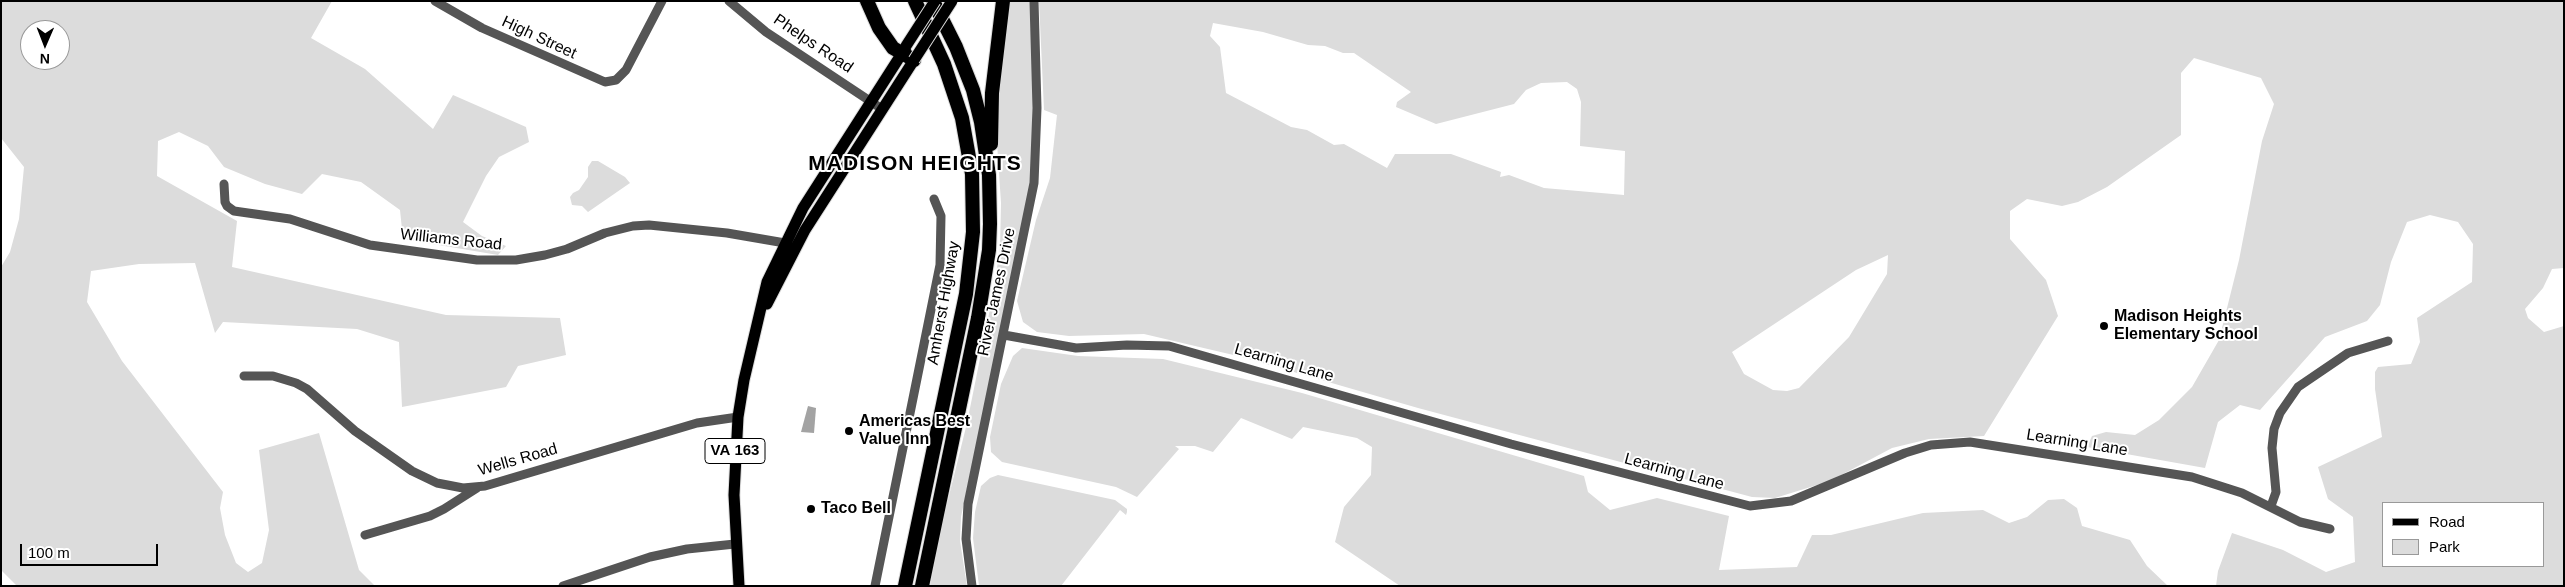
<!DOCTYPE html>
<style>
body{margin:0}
#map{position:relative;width:2565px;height:587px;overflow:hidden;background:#fff;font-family:Arial,sans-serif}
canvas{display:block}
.frame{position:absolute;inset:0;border:2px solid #000;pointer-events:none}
.legend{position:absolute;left:2382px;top:502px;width:162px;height:65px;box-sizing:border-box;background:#fff;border:1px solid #999;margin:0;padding:6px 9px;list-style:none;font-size:15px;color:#000}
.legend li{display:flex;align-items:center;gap:10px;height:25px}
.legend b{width:25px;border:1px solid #999}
.north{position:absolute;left:20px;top:20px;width:50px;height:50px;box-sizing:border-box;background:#fff;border:1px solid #999;border-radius:50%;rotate:181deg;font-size:14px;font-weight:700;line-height:20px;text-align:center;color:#000}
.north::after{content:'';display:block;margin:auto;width:18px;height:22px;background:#000;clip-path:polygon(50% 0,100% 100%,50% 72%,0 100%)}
.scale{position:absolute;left:20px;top:544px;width:138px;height:22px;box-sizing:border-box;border:2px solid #000;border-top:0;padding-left:6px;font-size:15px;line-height:18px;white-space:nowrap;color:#000;-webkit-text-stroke:4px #fff;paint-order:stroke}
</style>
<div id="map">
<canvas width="2565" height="587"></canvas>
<div class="frame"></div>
<ul class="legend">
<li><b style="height:6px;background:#000"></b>Road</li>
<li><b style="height:14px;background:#dcdcdc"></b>Park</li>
</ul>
<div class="north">N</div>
<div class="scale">100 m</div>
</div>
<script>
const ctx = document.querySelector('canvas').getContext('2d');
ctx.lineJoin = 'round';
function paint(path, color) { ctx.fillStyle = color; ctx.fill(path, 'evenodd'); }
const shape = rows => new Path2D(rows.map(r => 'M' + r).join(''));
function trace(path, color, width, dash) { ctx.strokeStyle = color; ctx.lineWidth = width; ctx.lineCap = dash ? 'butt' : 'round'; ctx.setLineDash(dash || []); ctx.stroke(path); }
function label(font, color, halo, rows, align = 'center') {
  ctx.font = font + ' Arial,sans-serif'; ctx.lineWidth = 4; ctx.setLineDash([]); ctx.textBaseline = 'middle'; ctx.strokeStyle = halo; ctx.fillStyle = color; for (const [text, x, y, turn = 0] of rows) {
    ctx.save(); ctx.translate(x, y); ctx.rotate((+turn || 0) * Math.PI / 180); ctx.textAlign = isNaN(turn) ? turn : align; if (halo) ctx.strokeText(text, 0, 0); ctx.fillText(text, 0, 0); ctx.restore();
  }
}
paint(shape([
 [1,1,332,1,311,38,365,69,433,129,453,95,526,127,529,142,499,157,486,176,463,222,482,236,506,246,498,255,403,239,400,210,361,182,322,174,302,194,265,184,224,167,208,146,179,132,158,141,157,176,237,221,232,267,446,315,560,318,566,355,518,366,506,387,402,407,399,342,357,329,223,322,215,333,195,263,139,264,91,271,87,302,122,361,223,492,220,508,225,535,236,563,248,572,262,563,269,530,259,450,319,433,359,570,375,586,17,586,1,570,1,267,10,252,19,219,24,167,1,138],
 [30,30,60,30,60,60,30,60],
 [1006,1,1030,1,1033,96,1031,176,1028,201,961,517,960,541,967,586,930,586,944,516,967,423,993,294,1000,248,1001,203,995,113],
 [1039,1,2564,1,2564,268,2552,269,2543,288,2525,309,2528,318,2544,332,2564,326,2564,586,2216,586,2218,571,2232,533,2283,550,2326,572,2355,562,2353,517,2328,499,2318,467,2382,437,2375,389,2375,372,2378,367,2411,364,2420,342,2417,318,2472,282,2473,244,2458,222,2430,215,2407,222,2391,262,2380,305,2367,321,2325,337,2260,410,2240,405,2218,422,2205,468,2087,447,2092,436,2106,432,2135,435,2159,420,2192,387,2219,340,2239,260,2262,141,2274,104,2261,78,2194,58,2181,73,2181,135,2107,187,2078,202,2062,206,2027,199,2010,211,2010,239,2046,280,2058,316,1984,436,1929,439,1892,448,1830,481,1775,498,1752,497,1418,408,1242,357,1144,334,1069,336,1037,332,1023,322,1017,301,1036,220,1050,178,1057,115,1044,110],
 [1213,23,1263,32,1308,45,1325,46,1343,53,1354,53,1411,92,1397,102,1396,107,1436,124,1514,104,1526,90,1541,83,1567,82,1577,89,1581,102,1580,146,1625,151,1624,195,1544,188,1509,175,1500,177,1501,172,1451,154,1395,154,1387,168,1344,144,1334,145,1307,130,1291,127,1226,93,1220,47,1210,36],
 [1888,255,1887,274,1849,337,1799,388,1787,391,1773,390,1744,374,1732,352,1856,270],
 [2384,503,2544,503,2544,566,2384,566],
 [592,161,598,161,625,177,630,183,588,212,582,206,572,205,570,197,573,193,579,190,588,177,588,167],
 [1022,348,1078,356,1163,359,1302,393,1584,476,1588,492,1610,510,1657,498,1729,516,1719,570,1797,567,1812,535,1831,535,1923,513,1983,510,2009,523,2027,517,2048,500,2064,499,2077,508,2082,526,2130,540,2147,566,2168,586,1400,586,1335,542,1344,507,1371,475,1372,447,1357,438,1303,427,1292,439,1241,418,1213,452,1195,446,1175,446,1179,449,1137,497,1116,487,1002,462,991,452,990,437,1001,384,1013,356],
 [998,475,1115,500,1127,509,1127,512,1126,515,1120,510,1061,586,979,586,973,538,975,512,981,486,990,478]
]), '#dcdcdc');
paint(shape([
 [808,406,816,408,814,433,801,432]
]), '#a3a3a3');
const major = shape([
 [767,304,805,230,914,60],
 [739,586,734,495,738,417,744,380,767,282,803,208,906,47]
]);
const highway = shape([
 [867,1,879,28,893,48,914,60],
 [991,144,992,93,1003,1],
 [905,586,966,294,973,232,972,174,962,118,944,64,915,1],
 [922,586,978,318,989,250,990,224,989,175,981,122,973,90,956,47,933,1]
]);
trace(major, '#dbdbdb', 13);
trace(highway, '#dbdbdb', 16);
trace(shape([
 [435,1,482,28,605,82,616,80,626,70,662,1],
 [729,1,766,32,882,109],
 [224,184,225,202,227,206,234,211,290,219,370,245,477,260,516,260,545,255,567,249,605,233,633,226,649,225,727,233,785,243],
 [1004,335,1076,348,1127,345,1169,346,1511,444,1750,506,1791,501,1905,453,1931,445,1970,442,2192,477,2242,493,2300,522,2330,529],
 [244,376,273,376,296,383,307,389,355,431,412,471,437,483,463,488,485,486,697,423,738,417],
 [2271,506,2276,492,2272,448,2274,429,2280,413,2298,387,2348,353,2388,341],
 [365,535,430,516,444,509,477,488],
 [563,586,650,557,687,549,735,544],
 [875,586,940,265,941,216,934,199],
 [972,586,966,539,968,504,1034,183,1037,108,1034,1]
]), '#555', 9);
trace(major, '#000', 11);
trace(highway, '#000', 14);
const majorBridge = shape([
 [906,46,935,1],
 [914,60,952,1]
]);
trace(majorBridge, '#dbdbdb', 13, []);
trace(majorBridge, '#000', 11);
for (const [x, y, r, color] of [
 [2104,326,5,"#000"],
 [849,431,5,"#000"],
 [811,509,5,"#000"]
]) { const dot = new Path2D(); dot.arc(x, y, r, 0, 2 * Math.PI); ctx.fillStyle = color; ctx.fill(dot); trace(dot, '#fff', 2); }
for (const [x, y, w] of [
 [735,451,60]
]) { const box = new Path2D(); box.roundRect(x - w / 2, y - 12.5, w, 25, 4); ctx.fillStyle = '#fff'; ctx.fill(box); trace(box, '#000', 1); }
label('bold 15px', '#000', null, [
 ["VA 163",735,451]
]);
label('16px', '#000', '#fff', [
 ["High Street",539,38,25],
 ["Phelps Road",813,44,34],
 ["Williams Road",451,240,6],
 ["River James Drive",997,292,-78],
 ["Amherst Highway",944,303,-80],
 ["Learning Lane",1284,363,16],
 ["Learning Lane",2077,443,9],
 ["Wells Road",518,460,-16],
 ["Learning Lane",1674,472,15]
]);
label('bold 16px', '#000', '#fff', [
 ["Madison Heights",2114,317],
 ["Elementary School",2114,335],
 ["Americas Best",859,422],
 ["Value Inn",859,440],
 ["Taco Bell",821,509]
], 'left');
ctx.letterSpacing = '1px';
label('bold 21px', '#000', '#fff', [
 ["MADISON HEIGHTS",915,164]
]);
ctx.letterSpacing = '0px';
</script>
